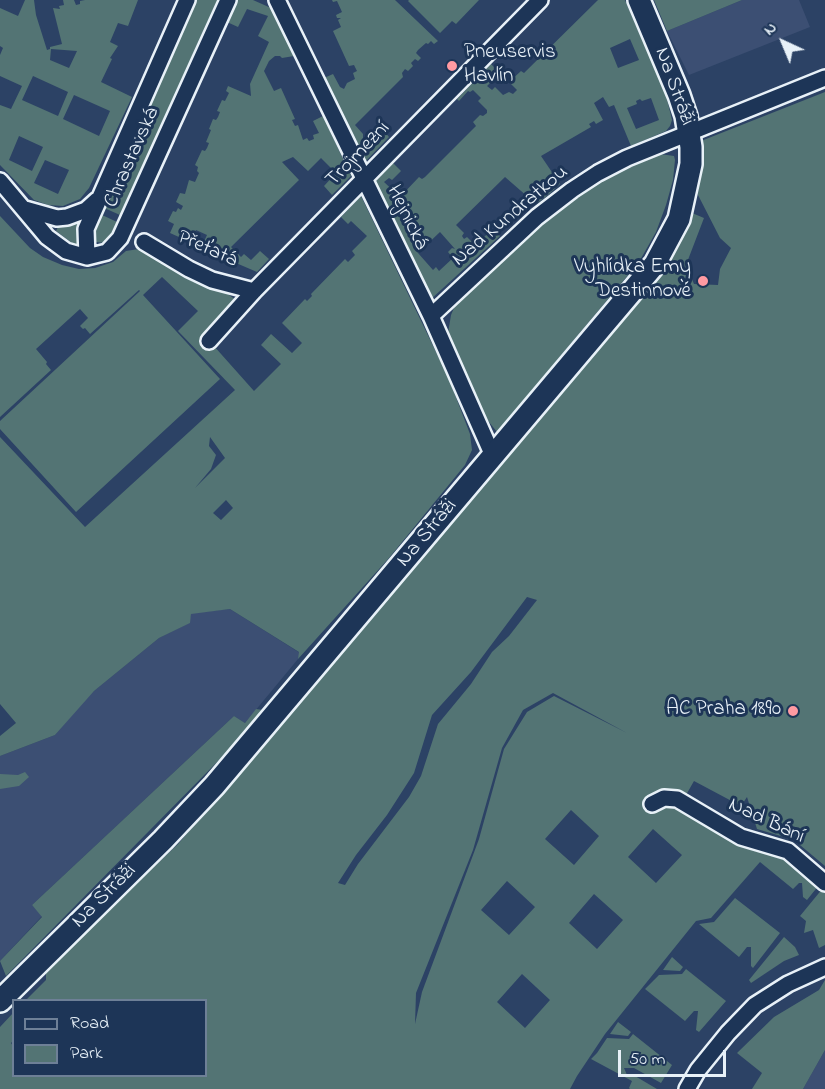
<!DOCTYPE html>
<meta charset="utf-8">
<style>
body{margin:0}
#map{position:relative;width:825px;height:1089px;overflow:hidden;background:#2c4265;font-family:"Indie Flower",sans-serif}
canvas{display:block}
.legend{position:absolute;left:12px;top:999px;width:195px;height:78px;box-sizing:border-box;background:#1d3557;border:2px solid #6e8097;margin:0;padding:8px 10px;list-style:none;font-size:18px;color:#e8f1f8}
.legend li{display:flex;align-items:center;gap:12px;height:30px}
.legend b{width:30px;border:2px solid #6e8097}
.north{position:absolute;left:753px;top:12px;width:60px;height:60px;-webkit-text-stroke:4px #1d3557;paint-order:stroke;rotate:316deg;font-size:16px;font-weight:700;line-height:24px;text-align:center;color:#e8f1f8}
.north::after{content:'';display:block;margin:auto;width:21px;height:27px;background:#e8f1f8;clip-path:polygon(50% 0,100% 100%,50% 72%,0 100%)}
.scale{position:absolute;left:618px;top:1050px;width:108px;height:27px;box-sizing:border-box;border:3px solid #e8f1f8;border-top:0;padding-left:8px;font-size:18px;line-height:21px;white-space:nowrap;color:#e8f1f8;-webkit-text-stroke:4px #1d3557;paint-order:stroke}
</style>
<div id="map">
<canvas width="825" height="1089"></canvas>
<ul class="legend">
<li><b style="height:8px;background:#1d3557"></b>Road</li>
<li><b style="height:16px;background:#537474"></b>Park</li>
</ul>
<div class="north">N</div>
<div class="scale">50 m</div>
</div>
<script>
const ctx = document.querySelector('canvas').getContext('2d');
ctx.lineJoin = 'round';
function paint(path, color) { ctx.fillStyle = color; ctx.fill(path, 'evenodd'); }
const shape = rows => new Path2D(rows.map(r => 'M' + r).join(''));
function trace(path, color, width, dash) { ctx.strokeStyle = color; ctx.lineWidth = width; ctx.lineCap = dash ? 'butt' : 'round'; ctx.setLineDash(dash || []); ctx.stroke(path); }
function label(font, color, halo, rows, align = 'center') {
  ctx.font = font + ' "Indie Flower",sans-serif'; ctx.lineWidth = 6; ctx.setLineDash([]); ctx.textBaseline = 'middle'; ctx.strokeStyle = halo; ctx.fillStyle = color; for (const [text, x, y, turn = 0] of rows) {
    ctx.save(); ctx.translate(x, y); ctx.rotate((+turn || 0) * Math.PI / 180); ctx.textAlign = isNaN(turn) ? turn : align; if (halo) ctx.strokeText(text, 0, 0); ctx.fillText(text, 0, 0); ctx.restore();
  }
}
paint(shape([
 [742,0,799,0,810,27,689,75,667,31],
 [230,609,300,653,298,659,245,723,234,716,32,905,42,916,0,961,0,756,55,735,89,695,159,638,189,623,191,613],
 [825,1050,825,1089,803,1089]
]), '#3c4f73');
paint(shape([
 [25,0,34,0,36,15,47,50,50,49,50,47,62,44,53,8,60,9,59,6,64,5,63,0,74,0,76,5,80,4,80,1,85,0,138,0,128,26,118,23,110,42,118,46,110,58,112,59,101,82,132,97,89,188,80,199,63,206,48,205,34,200,0,165,0,105,11,109,22,86,0,76,0,55,3,48,0,46,0,8,18,16],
 [51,49,77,51,69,68,50,60],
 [33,76,68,92,58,116,22,100],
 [74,95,110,111,99,136,63,119],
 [19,136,43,147,32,171,9,160],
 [45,160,69,170,58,194,34,183],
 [196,0,220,0,216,3,120,215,102,207],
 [237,0,253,0,271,8,294,56,282,58,280,56,275,56,269,61,264,71,274,91,281,88,295,119,292,120,295,126,298,125,303,140,307,138,309,141,314,139,313,135,319,133,313,121,323,116,351,176,332,195,324,186,336,173,321,158,308,171,293,157,282,162,299,180,231,247,241,257,244,254,251,260,260,251,269,259,257,272,201,248,207,235,196,230,190,242,170,233,174,224,168,221,173,211,176,212,178,208,181,210,183,206,176,202,180,193,185,194,189,180,195,182,199,173,197,171,198,167,195,165,202,150,205,151,207,148,209,143,206,142,211,130,209,129,213,119,216,120,218,117,220,112,217,111,222,100,225,101,229,93,226,91,228,86,251,96,250,84,269,42,258,36,268,16,247,9,238,27,227,22],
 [332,0,395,0,438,41,434,44,431,41,428,44,426,43,418,50,416,53,421,58,418,61,415,59,411,63,413,66,408,71,405,69,402,73,403,77,355,125,363,134,363,138,366,141,371,140,382,129,389,137,364,163,324,78,333,74,340,87,344,89,347,83,355,79,353,73,357,71,354,65,349,66,333,31,341,27,338,20,341,18,337,18,336,15,342,12,337,1,333,2],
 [409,0,479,0,456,24,452,21,440,33,408,1],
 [598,0,625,0,666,95,672,120,670,126,666,131,631,146,614,105,609,107,603,97,594,103,603,120,596,124,594,121,589,124,591,127,541,156,560,184,548,195,536,204,505,177,456,225,464,233,462,236,464,239,467,237,475,245,493,229,500,236,430,300,374,183,393,163,401,171,392,180,389,178,384,182,400,197,419,177,422,179,425,177,476,126,473,122,480,115,483,116,487,113,487,110,478,101,481,98,473,90,470,92,468,91,459,101,457,99,491,64,498,71,489,81,490,83,487,86,492,90,495,87,503,95,509,92,513,94,517,90,509,82,521,71,524,73],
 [630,39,639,60,618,68,610,48],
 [651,98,659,120,636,129,627,108,637,104,636,101,640,99,642,101],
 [440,232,455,249,452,248,448,252,453,258,439,271,436,267,433,270,418,253],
 [654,0,742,0,667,31],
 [825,92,825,866,794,840,757,829,747,797,741,806,694,781,678,809,740,846,773,853,789,859,819,885,807,900,803,897,802,883,799,883,793,889,760,862,711,918,696,921,605,1034,577,1076,570,1089,0,1089,0,1027,13,1013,13,1041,11,1043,13,1046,14,1076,206,1076,206,1000,26,1000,46,980,46,969,178,844,647,292,678,248,692,213,704,218,686,265,694,284,718,285,720,269,731,248,720,238,698,195,701,141],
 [527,597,537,600,509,636,492,652,471,684,438,724,421,776,409,797,358,864,345,885,338,883,356,855,387,815,414,773,432,715,471,672],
 [553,693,627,733,554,696,527,712,504,749,479,839,422,992,415,1024,416,993,473,850,502,748,523,710],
 [571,810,599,836,574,865,545,839],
 [653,829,682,855,656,883,628,857],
 [507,881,535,907,509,935,481,910],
 [594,894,623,920,597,949,569,923],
 [522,974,550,1000,525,1028,497,1002],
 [660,154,674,156,675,160,673,180,666,205,656,232,639,262,497,432,485,417,453,347,448,333,451,315,456,303,466,291,525,236,585,188,608,175],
 [361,196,449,379,470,434,472,450,465,465,389,558,298,659,299,652,230,609,191,614,190,623,159,638,94,691,55,735,0,756,0,736,16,723,0,704,0,437,85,527,235,390,178,331,198,311,162,277,143,295,220,379,76,512,0,429,0,421,140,291,139,290,90,334,85,328,83,329,80,326,88,318,80,309,36,349,47,362,46,364,51,370,0,417,0,216,30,248,43,257,62,265,79,269,95,268,113,262,126,251,145,248,217,286,236,300,205,336,254,391,281,364,261,345,271,334,292,353,302,343,282,323,305,299,307,301,312,296,311,294,345,259,348,262,355,255,352,251,367,236,351,221,348,224,341,217],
 [210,437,225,458,195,488,211,469,216,455,209,446],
 [226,500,233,508,221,520,213,513],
 [100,214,117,222,109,240,105,243,96,242,92,237,92,233],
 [77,221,80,224,78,245,76,246,56,231,59,225],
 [256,709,263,710,221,758,6,976,0,961,42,917,32,905,234,716,245,723],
 [25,772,29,777,19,786,0,789,0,774,18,775],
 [823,888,825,891,825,945,819,948,813,930,804,933,806,921,800,916],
 [735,898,780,933,753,968,751,966,751,947,747,947,739,957,699,924,714,922],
 [784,937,795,947,799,955,784,961,751,983,749,980],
 [672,957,683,967,680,971,663,970],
 [686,969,726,1001,699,1032,696,1030,698,1011,694,1011,685,1021,645,989,659,975,682,974],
 [825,980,825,1050,803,1089,752,1089,762,1073,737,1053,774,1017,819,990],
 [618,1022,631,1032,628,1036,610,1034],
 [633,1034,672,1065,661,1083,634,1068,624,1068,627,1075,635,1076,657,1089,630,1089,629,1088,632,1081,591,1059,597,1053,607,1038,629,1039]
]), '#537474');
const street = shape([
 [277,0,431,316,493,456],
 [0,181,47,237,66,251,87,257,107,252,120,238,228,0],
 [25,209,57,218,67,217,86,210,97,200],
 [144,242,189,269,212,280,254,291],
 [87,257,86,229,187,0],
 [431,316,537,217,572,190,598,173,627,158,825,78],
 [209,341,254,291,540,0],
 [652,804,664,798,677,799,741,837,788,851,825,883],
 [687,1089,698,1070,728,1033,755,1005,788,984,825,967]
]);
const secondary = shape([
 [0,1001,163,840,214,786,655,264,679,219,691,164,691,147,686,116,679,95,639,0]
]);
trace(street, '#e8f1f8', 20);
trace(secondary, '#e8f1f8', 26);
trace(street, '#1d3557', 15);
trace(secondary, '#1d3557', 21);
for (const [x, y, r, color] of [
 [452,66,6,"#ff9aa2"],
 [703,281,6,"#ff9aa2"],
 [793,711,6,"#ff9aa2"]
]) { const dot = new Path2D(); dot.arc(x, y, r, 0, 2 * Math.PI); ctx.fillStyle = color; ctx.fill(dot); trace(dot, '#1d3557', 2); }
label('21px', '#e8f1f8', '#1d3557', [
 ["Pneuservis",464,54,"left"],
 ["Havlín",464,78,"left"],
 ["Vyhlídka Emy",691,269],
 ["Destinnové",691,293],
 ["AC Praha 1890",781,711]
], 'right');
label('21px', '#e8f1f8', '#1d3557', [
 ["Na Stráži",673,87,70],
 ["Trojmezní",359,155,-46],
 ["Chrastavská",133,158,-66],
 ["Nad Kundratkou",511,217,-40],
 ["Hejnická",406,218,64],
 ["Přeťatá",207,250,24],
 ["Na Stráži",428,534,-50],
 ["Nad Bání",766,822,25],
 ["Na Stráži",105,897,-45]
]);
</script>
